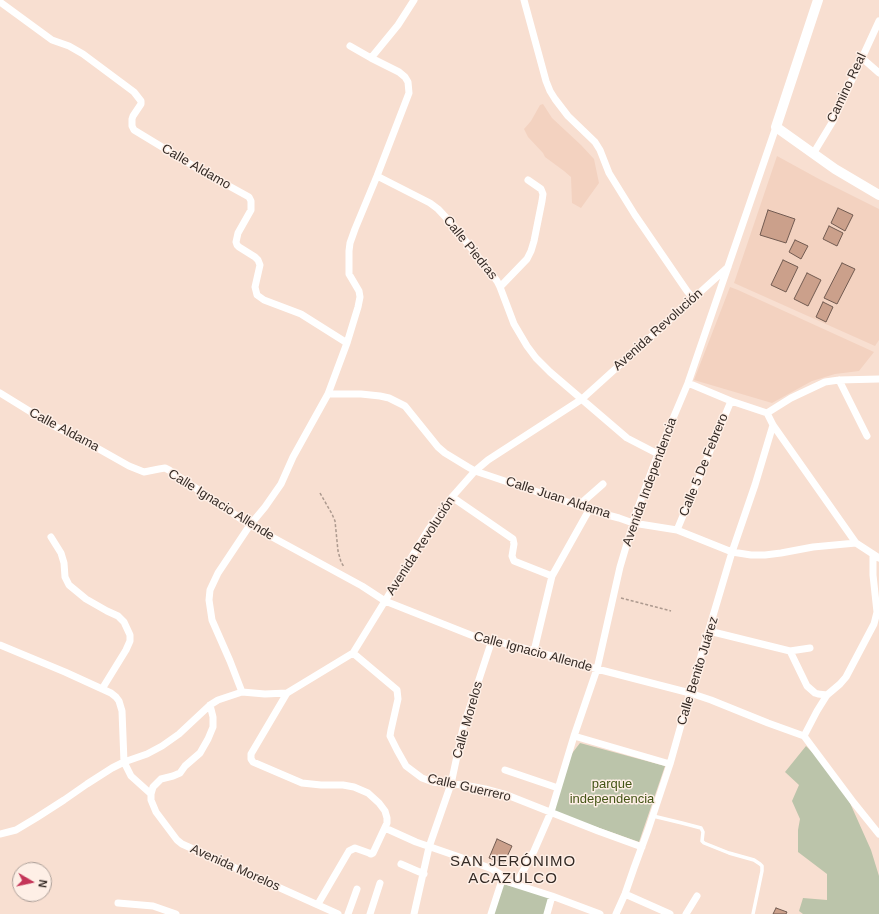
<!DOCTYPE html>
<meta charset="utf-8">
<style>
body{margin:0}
#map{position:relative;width:879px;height:914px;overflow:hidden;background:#f8dfd1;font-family:Arial,sans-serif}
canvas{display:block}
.north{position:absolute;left:12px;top:862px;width:40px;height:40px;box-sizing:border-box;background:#feefe6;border:1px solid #ada099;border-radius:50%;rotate:99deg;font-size:11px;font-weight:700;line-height:16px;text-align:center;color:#342a25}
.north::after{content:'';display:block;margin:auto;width:14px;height:18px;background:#c43558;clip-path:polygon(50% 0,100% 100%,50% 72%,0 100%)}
</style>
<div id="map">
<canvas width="879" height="914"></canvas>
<div class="north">N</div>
</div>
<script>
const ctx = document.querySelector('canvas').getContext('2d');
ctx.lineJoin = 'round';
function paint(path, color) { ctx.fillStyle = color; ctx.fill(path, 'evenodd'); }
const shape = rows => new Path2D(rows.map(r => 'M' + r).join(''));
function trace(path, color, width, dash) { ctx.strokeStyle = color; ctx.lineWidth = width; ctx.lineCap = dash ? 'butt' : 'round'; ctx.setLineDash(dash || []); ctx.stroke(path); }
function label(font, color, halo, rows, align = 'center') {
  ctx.font = font + ' Arial,sans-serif'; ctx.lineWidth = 3; ctx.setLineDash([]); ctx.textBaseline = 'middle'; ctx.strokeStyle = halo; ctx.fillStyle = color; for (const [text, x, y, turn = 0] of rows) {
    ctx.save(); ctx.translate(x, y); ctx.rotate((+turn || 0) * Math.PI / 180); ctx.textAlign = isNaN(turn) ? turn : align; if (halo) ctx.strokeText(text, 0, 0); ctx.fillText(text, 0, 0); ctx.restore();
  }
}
paint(shape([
 [543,104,552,118,581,145,594,159,599,183,581,208,572,203,571,177,564,171,545,157,543,153,528,137,524,129,531,121,540,105],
 [777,156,819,179,879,209,879,340,875,346,734,283],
 [730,287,738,290,874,352,859,371,835,374,812,381,772,403,694,380]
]), '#f3d2c0');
paint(shape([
 [580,743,665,766,639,842,554,812,570,756],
 [806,746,830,770,850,803,871,850,879,876,879,914,803,914,799,911,803,898,827,900,827,874,798,852,798,830,800,819,792,801,799,785,785,772],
 [503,884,550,896,545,914,494,914]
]), '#bbc4aa');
const building = shape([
 [838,208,853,215,845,231,831,223,838,208],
 [768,210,795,219,786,243,760,235,768,210],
 [829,226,843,233,837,246,823,239,829,226],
 [795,240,808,246,801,259,789,252,795,240],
 [783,260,798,267,786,292,771,285,783,260],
 [842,263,855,269,837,304,824,298,842,263],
 [807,273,821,280,808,306,794,299,807,273],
 [823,302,833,307,826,322,816,317,823,302],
 [497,839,512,846,504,863,489,858,497,839],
 [776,908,787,912,786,914,773,914,776,908]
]);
paint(building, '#cba08b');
trace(building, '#725b51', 1);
trace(shape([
 [320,493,332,514,335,521,338,551,341,562,344,567],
 [621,598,671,611]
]), '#ad9a8f', 1.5, [3, 2]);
trace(shape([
 [653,816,682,823,701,828,703,832,702,841,704,843,729,853,754,860,760,864,762,866,762,871,753,914]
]), '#fff', 3.5);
trace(shape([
 [524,0,546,81,550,91,555,99,568,116,595,142,600,150,609,173,635,215,687,291,693,298],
 [0,2,52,40,69,46,83,54,134,92,141,101,141,104,133,116,132,119,132,126,134,130,200,170,249,197,251,201,251,210,238,233,236,242,237,245,239,247,255,257,258,260,260,265,255,287,257,295,264,300,301,314,347,343],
 [371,58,398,25,414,0],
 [862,58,879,73],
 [813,154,833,121,879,21],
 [377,176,430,203,438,209,453,225,497,281,500,287,514,324,527,346,536,358,550,372,627,438,658,454],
 [500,287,527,259,531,251,534,241,542,201,543,194,541,189,528,180],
 [839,380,867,436],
 [688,383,731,401,767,413],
 [0,393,52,425,90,444,129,466,144,472,159,469,165,468,169,470,250,525,362,586,385,601,491,643,492,641,496,641,534,651,597,669,690,693,711,700,768,723,804,736],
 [328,394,361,394,380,396,389,398,405,406,438,447,445,453,468,467,475,471,600,513,619,518,633,523,677,530,732,552,751,555,765,555,781,553,813,547,856,543,879,558],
 [767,413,773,425,856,543],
 [767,413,791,398,825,382,839,380,879,379],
 [452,497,513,539,514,544,512,556,514,561,552,576],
 [578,506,603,484],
 [677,530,731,401],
 [51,537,61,553,64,563,65,577,69,585,86,599,107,611,118,616,124,622,130,635,130,641,126,650,102,689],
 [709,631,790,651,807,686,815,693,818,694,827,695],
 [0,645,65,672,111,693,116,697,119,701,122,711,124,762,131,776,151,794,151,800,156,812,177,840,182,844,338,914],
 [534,651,552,576,589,510],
 [790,651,810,648],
 [353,653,397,690,398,699,391,730,390,736,397,750,406,766,422,778,433,782,451,784,464,785,485,789,507,795,598,831,642,847],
 [242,692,230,661,212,620,209,600,210,590,218,573,250,525,265,507,281,484,293,457,328,394,347,343,358,307,360,297,359,291,349,274,349,251,350,243,355,229,377,176,409,93,408,82,405,77,399,72,371,58,350,46],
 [574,736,670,764],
 [804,736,817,711,827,695,840,684,846,677,874,624,877,612,873,575,873,554],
 [804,736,854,803,879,834],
 [505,770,558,788],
 [151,794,153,787,161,779,173,776,180,773,185,766,200,753,208,739,213,727,213,717,210,705],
 [385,828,416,842,471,861,492,869,500,874,502,878,502,880,552,896,600,914],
 [0,834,16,830,36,818,64,800,87,784,112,768,124,762,147,754,162,746,179,734,210,705,218,700,242,692,265,694,287,693],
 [401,864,424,874],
 [516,884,534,851,551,812,574,736,597,669,620,567,636,513,658,454,688,383,776,127],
 [625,894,670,914],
 [118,903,153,906,176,914],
 [318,904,349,851,355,848,369,853,371,854,373,853,387,823,387,818,385,811,379,803,368,793,354,787,343,785,321,785,302,783,253,762,251,759,251,754,287,693,353,653,385,601,403,571,428,530,452,497,475,471,488,460,582,399,728,267],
 [348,914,357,889],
 [370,914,380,883],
 [414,914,429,847,451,784,463,728,491,643],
 [491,914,502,880],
 [547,914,552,896],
 [616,914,625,894,634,868,648,830,670,764,690,693,732,552,755,485,773,425],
 [686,914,697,896]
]), '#fff', 7);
trace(shape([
 [818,0,776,127,835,169,879,195]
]), '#fff', 10);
label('13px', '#342a25', '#feefe6', [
 ["Camino Real",847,88,-65],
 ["Calle Aldamo",196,167,30],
 ["Calle Piedras",470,248,51],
 ["Avenida Revolución",658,330,-42],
 ["Calle Aldama",64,430,28],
 ["Calle 5 De Febrero",704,465,-68],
 ["Avenida Independencia",650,482,-70],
 ["Calle Juan Aldama",558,498,18],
 ["Calle Ignacio Allende",221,505,32],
 ["Avenida Revolución",421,546,-57],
 ["Calle Ignacio Allende",533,652,15],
 ["Calle Benito Juárez",698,671,-73],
 ["Calle Morelos",468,720,-74],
 ["Calle Guerrero",469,788,13],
 ["Avenida Morelos",235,868,24]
]);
label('13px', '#445516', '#feefe6', [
 ["parque",612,784],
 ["independencia",612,799]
]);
ctx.letterSpacing = '1px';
label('15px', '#342a25', '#feefe6', [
 ["SAN JERÓNIMO",513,862],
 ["ACAZULCO",513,879]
]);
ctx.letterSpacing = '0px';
</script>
